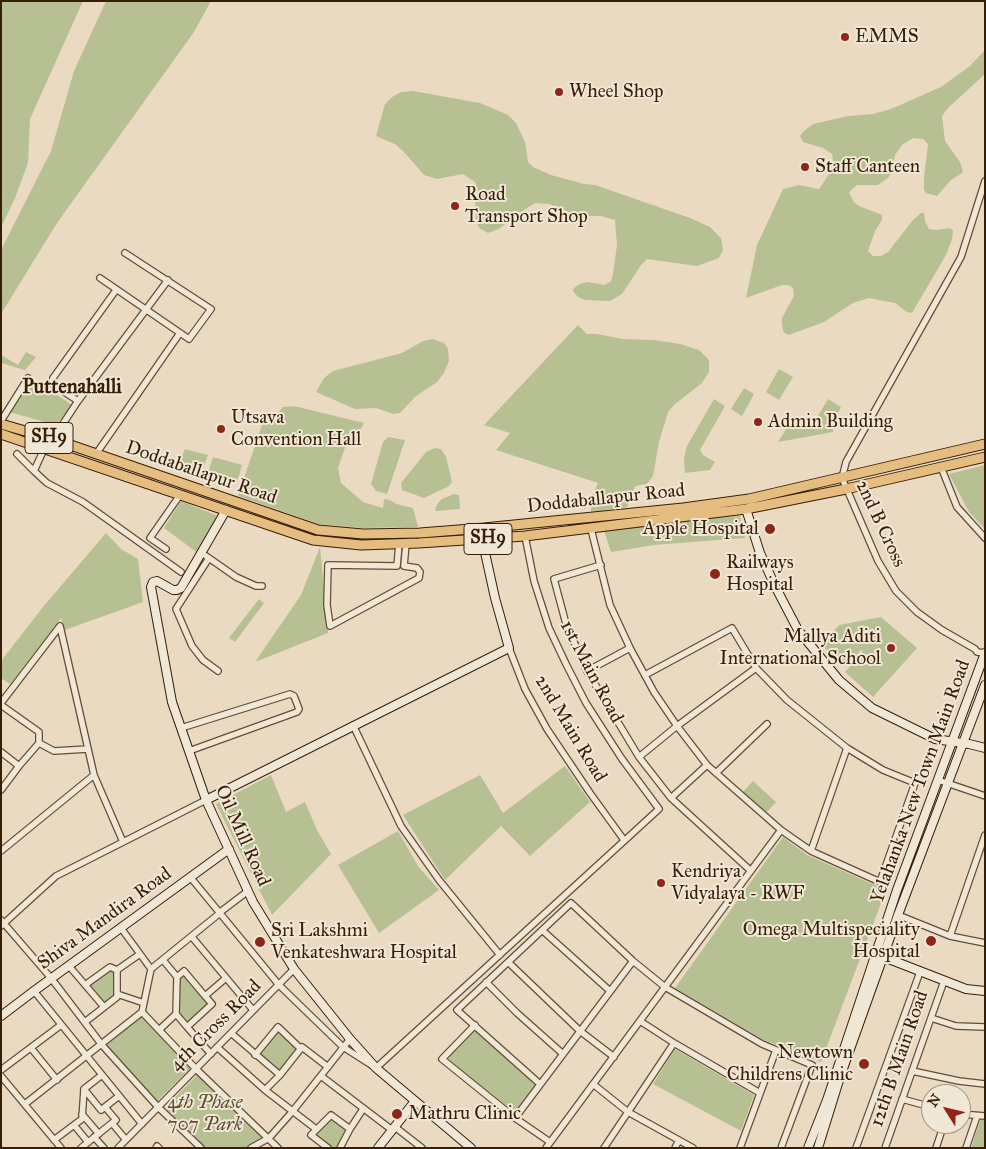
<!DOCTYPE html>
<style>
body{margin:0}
#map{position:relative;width:986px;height:1149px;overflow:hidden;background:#eadac2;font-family:"IM FELL Great Primer",serif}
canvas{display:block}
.frame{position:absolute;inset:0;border:2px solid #381e05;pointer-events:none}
.north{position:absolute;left:921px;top:1084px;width:50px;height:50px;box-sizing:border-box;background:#f1e7d7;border:1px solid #a79783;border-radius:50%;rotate:306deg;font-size:14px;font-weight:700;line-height:20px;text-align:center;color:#381e05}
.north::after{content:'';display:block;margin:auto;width:18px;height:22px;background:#8f2418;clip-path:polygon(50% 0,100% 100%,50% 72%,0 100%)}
</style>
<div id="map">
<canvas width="986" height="1149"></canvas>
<div class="frame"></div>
<div class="north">N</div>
</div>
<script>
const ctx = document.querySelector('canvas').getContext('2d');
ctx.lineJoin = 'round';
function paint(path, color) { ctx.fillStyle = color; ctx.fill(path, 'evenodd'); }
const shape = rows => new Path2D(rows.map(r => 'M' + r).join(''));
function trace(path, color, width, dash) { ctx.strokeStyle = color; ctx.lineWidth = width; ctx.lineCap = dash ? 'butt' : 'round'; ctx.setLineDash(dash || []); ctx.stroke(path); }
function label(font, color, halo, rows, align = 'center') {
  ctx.font = font + ' "IM FELL Great Primer",serif'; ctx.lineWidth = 4; ctx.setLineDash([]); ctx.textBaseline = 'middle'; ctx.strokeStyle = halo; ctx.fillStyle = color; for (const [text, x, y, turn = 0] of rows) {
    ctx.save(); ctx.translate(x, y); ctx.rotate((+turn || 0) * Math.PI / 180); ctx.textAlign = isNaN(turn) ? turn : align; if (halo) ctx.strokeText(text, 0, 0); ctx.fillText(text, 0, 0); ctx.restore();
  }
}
paint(shape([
 [1,1,83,1,30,119,28,163,15,198,1,228],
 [106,1,211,1,194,32,57,223,1,314,1,250,51,151,74,71],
 [985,50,985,74,948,108,942,116,945,141,960,162,963,172,950,181,937,196,926,193,924,190,924,178,928,144,923,139,913,138,902,145,895,155,892,172,888,178,878,185,857,185,851,190,849,193,854,202,859,206,882,215,882,220,875,231,868,251,873,256,881,256,888,252,913,220,921,213,924,213,925,221,929,229,936,230,950,228,953,230,952,239,946,255,912,313,907,312,895,303,869,298,853,303,824,322,789,335,786,334,783,331,782,324,782,318,794,296,793,288,788,285,782,285,746,298,757,245,783,189,799,185,819,189,831,171,833,160,832,154,823,148,803,142,800,136,804,131,813,124,848,116,873,114,891,109,941,87,970,66],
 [413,91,480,103,508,115,516,123,525,142,528,162,533,167,551,175,584,184,595,185,690,218,710,227,721,238,723,250,719,258,697,266,647,259,641,265,622,294,610,301,585,300,578,297,573,291,574,288,580,284,587,282,605,285,611,281,613,274,617,245,615,220,601,216,589,216,578,212,571,213,549,204,535,203,516,215,499,229,488,233,479,228,476,221,475,204,478,191,475,182,463,174,437,179,424,175,405,153,395,144,376,136,385,104,392,97,401,92],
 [578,325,587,334,597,334,623,339,654,340,680,344,699,350,709,360,709,372,702,383,675,404,668,412,659,442,653,476,647,484,635,486,627,507,591,512,591,499,598,483,496,450,510,433,484,425],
 [432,339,444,343,448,348,449,361,444,373,437,382,416,396,400,413,393,414,376,408,355,409,316,392,324,378,333,371,402,353,423,341],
 [26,352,36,357,25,370,1,363,1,355,18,365],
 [779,369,793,377,779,400,766,392],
 [32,378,72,405,56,425,9,412],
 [744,388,754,394,742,416,731,409],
 [714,399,725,406,700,450,703,455,715,462,710,470,685,473,684,458,687,446],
 [828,399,841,407,833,421,833,432,778,442,794,416,812,426],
 [294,406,364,423,359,432,348,439,338,468,341,483,363,502,383,508,384,499,390,500,396,504,413,508,418,527,361,528,318,524,238,496,262,425,276,415,283,407],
 [388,437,405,440,387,494,376,491,371,484,383,442],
 [435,448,441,449,446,457,452,482,449,486,424,498,402,490,401,483,426,452],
 [185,449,208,455,203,468,200,470,179,463],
 [213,457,242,465,238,479,234,481,210,473,209,470],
 [985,465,985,529,969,512,949,474],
 [454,494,459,495,460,509,435,511,437,504,442,499],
 [181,501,218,516,199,554,164,528],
 [740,516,745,538,654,545,611,552,602,525],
 [106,533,121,549,138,559,143,602,65,630,61,618,10,684,1,678,1,661,43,607],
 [320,547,328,633,255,662,301,595],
 [259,599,264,603,235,642,229,638],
 [881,617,917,648,873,697,845,672,863,651,861,650,846,667,821,645,839,625],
 [565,766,590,802,530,856,501,826,445,880,403,815,480,775,503,813],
 [271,775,286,812,305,802,317,830,331,854,272,915,216,804],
 [753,781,776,802,765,814,742,793],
 [398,831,418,866,439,890,379,933,338,865],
 [783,837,807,855,886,890,821,1062,764,1040,675,988],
 [110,969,116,972,114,995,103,1004,89,985],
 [184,974,210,1003,187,1024,178,1014,179,979],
 [143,1014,191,1068,157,1101,107,1045],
 [475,1025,540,1084,515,1118,442,1059],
 [279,1030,299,1049,280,1072,258,1054],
 [675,1049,754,1095,741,1131,653,1084],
 [197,1075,265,1137,246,1148,206,1148,165,1108],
 [331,1117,347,1129,337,1148,332,1148,314,1134],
 [981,1118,985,1118,985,1148,971,1148]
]), '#b7c093');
const street = shape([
 [985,181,961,257,846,462,842,478,878,561,896,591,917,612,942,630,975,649,977,652,985,653],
 [100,278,189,339,211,309,125,253],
 [78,401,52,384,53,378,116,290],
 [1,421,28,378],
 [53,439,78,401,168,280],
 [44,449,34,471,47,483,83,502,181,572],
 [17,454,34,471],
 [96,454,180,333],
 [941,467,957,507,985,538],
 [591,529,610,605,630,648,654,692,677,726,707,765,781,830,811,851,880,882,915,783,883,770,847,748,787,700,756,668,677,726,639,757],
 [399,544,397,566,328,565,327,605,330,626,419,578,420,572,417,568,404,566,406,544],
 [166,549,150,538,180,495],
 [206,556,236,577,256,586,262,586],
 [209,558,176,609,192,646,203,660,218,671],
 [601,565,554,579,566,624,587,671,639,757,671,798,751,871],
 [509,648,525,689,547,729,590,793,624,840],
 [587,671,630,648],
 [645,675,732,628,756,668],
 [1,703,60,626,94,775,123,842],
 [1,705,39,732,39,743],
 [353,725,401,826,439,880,500,955],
 [181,728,290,694,294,696,299,709,297,712,189,751],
 [1,752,19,766,39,743,54,751,88,749],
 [716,773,767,724],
 [938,780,985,796],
 [1,790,19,766],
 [671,798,707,765],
 [1,851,94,775],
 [811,851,847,748],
 [191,878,279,985,343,1047,376,1068,659,809,622,759,586,703,566,664,549,628,534,581,525,536],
 [219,913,248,891],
 [898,915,950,936,985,943],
 [1,920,51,978,102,1045,158,1107,201,1148],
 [1,926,56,876,206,800],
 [121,928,151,969],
 [542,930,610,991],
 [950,936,985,835],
 [192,937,253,1010],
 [508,962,580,1031,614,1057],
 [69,966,104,1007],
 [151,969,220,913],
 [117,970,140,954],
 [177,977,184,971,205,996],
 [486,982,517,1013,563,1054],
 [85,985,110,967,117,970],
 [34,991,142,1124],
 [117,994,144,1003],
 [142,1012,196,1069,278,1148],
 [176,1014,187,1027],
 [931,1018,956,1026,985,1027],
 [640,1021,674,1043,760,1093],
 [85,1022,117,997,117,970],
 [475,1025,442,1059,515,1118,550,1142],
 [159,1030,176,1014,177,977,163,960],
 [231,1033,280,1075,265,1090],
 [217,1047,265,1090,316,1129],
 [31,1048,57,1080],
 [211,1054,187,1027,212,1004,205,996,226,978],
 [255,1055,278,1027,301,1049],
 [1,1070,61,1025],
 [912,1071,959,1081,985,1084],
 [280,1075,302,1047,328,1067],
 [1,1076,61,1148],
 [321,1076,392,1130],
 [540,1084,457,1010,571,903,633,961,665,987,762,1044,812,1065,781,1148],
 [593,1084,628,1112,693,1148],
 [84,1089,101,1110,119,1096],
 [902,1099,931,1107],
 [25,1104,142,1012,151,969],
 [105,1107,116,1120,112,1123],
 [82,1114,99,1134],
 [961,1114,985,1116],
 [515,1118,633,961],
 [74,1125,88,1142],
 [395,1127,422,1148],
 [94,1137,104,1148],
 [54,1140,82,1119,84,1089,102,1075],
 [81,1148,112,1123,126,1140],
 [118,1148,294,969],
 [156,1148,157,1146,159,1148],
 [251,1148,269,1138,292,1112,350,1039],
 [328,1148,311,1135,331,1115,350,1129],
 [340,1148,350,1129,363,1109],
 [546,1148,781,830],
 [604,1148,674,1043],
 [675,1148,679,1140],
 [740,1148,776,1050],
 [856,1148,920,972],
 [885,1148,944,981],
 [936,1148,944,1124],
 [966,1148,977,1116]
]);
const secondary = shape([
 [746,509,760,553,775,586,798,630,839,680,872,708,935,739,969,744,985,748],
 [226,510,181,588,177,590,173,590,157,581,153,582,151,587,172,702,206,800,253,902,294,969,350,1039,376,1068,471,1148],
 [206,800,509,648,495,598,482,539],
 [881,956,966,989,985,991],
 [1,1016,34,991,229,849],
 [378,1148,415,1101],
 [808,1148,827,1100,897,890,985,653],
 [818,1148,840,1077,898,915,985,685]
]);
const primary = shape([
 [1,424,53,439,318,530,363,534,420,533,484,528,683,508,749,499,985,444],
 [1,434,313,540,361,545,419,543,525,536,746,509,846,489,985,457]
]);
trace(street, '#644d34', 8);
trace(secondary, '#381e05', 10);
trace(primary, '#381e05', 11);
trace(street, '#f1e7d7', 5.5);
trace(secondary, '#f1e7d7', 8);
trace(primary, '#e5bd81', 9);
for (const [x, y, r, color] of [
 [845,37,5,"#8f2418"],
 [559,92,5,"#8f2418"],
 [805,167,5,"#8f2418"],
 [455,206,5,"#8f2418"],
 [758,422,5,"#8f2418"],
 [221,429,5,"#8f2418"],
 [770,529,6,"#8f2418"],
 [715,574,6,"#8f2418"],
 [891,648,5,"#8f2418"],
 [661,883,5,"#8f2418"],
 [931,941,6,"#8f2418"],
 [260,942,6,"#8f2418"],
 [864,1064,6,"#8f2418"],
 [397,1114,6,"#8f2418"]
]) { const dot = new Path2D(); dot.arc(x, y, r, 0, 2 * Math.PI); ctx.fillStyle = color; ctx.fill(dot); trace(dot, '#f1e7d7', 2); }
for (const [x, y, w] of [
 [49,438,48],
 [488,539,48]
]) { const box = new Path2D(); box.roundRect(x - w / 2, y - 15.5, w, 31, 4); ctx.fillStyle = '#f1e7d7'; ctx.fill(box); trace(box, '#381e05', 1); }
label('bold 18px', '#381e05', null, [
 ["SH9",49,438],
 ["SH9",488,539]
]);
label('19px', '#381e05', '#f1e7d7', [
 ["EMMS",855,37],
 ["Wheel Shop",569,92],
 ["Staff Canteen",815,167],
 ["Road",465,195],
 ["Transport Shop",465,217],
 ["Utsava",231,418],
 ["Convention Hall",231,440],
 ["Admin Building",768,422],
 ["Apple Hospital",759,529,"right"],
 ["Railways",726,563],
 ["Hospital",726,585],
 ["Mallya Aditi",881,637,"right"],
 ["International School",881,659,"right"],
 ["Kendriya",671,872],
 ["Vidyalaya - RWF",671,894],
 ["Omega Multispeciality",920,930,"right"],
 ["Hospital",920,952,"right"],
 ["Sri Lakshmi",271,931],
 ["Venkateshwara Hospital",271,953],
 ["Newtown",853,1053,"right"],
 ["Childrens Clinic",853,1075,"right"],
 ["Mathru Clinic",408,1114]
], 'left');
label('19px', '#381e05', '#f1e7d7', [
 ["Doddaballapur Road",201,473,19],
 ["Doddaballapur Road",606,499,-6],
 ["2nd B Cross",880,524,65],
 ["1st Main Road",591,672,62],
 ["2nd Main Road",570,729,59],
 ["Yelahanka New Town Main Road",921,782,-70],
 ["Oil Mill Road",242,836,66],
 ["Shiva Mandira Road",105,919,-36],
 ["4th Cross Road",216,1026,-45],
 ["12th B Main Road",900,1059,-71]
]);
label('italic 19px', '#5e4f30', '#f1e7d7', [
 ["4th Phase",205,1103],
 ["707 Park",205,1125]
]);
label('bold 20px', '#381e05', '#f1e7d7', [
 ["Puttenahalli",72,388]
]);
</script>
